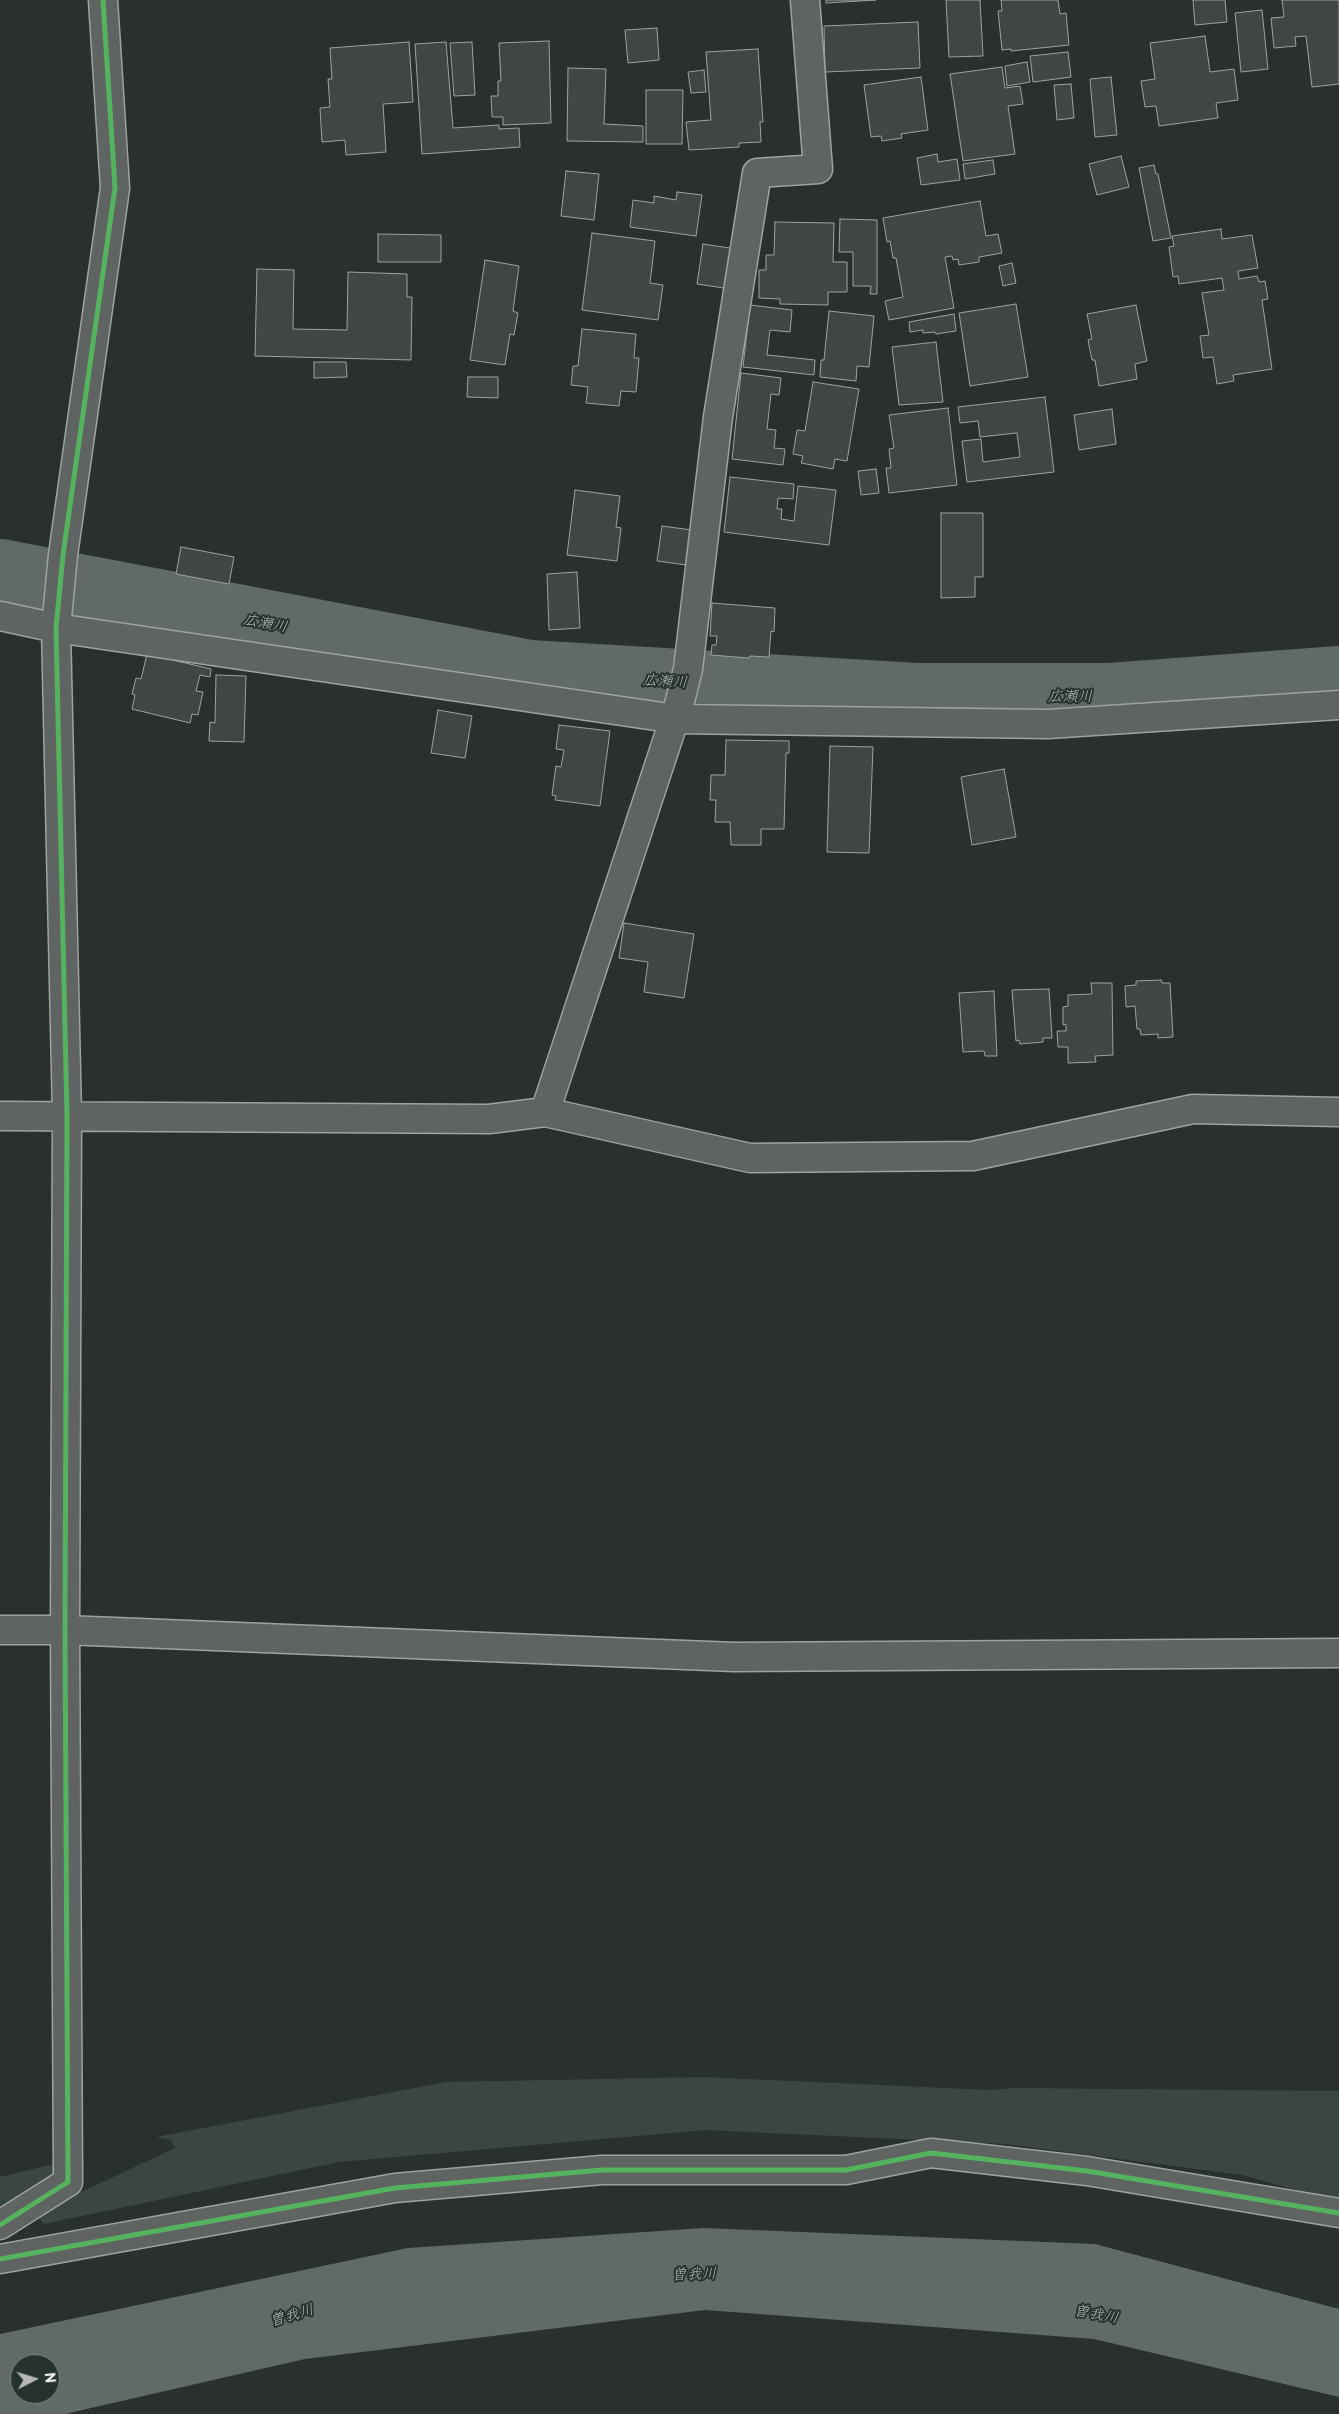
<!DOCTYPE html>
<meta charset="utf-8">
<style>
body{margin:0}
#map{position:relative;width:1339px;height:2414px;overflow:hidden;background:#29302d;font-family:"Balsamiq Sans",sans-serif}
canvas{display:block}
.north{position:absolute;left:10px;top:2354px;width:50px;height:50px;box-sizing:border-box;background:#26332d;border:1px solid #7d8581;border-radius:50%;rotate:85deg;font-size:14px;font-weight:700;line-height:20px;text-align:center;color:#fff}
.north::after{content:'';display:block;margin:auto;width:18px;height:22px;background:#b4b7b6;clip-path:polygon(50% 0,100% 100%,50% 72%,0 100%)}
</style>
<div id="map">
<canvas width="1339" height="2414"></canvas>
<div class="north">N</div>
</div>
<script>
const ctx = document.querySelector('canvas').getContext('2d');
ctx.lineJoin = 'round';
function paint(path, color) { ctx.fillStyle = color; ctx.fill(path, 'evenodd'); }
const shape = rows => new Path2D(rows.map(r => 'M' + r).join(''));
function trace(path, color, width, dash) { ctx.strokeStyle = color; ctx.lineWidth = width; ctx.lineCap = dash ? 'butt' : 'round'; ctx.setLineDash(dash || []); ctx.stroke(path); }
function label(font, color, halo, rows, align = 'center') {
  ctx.font = font + ' "Balsamiq Sans","Klee One",sans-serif'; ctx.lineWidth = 4; ctx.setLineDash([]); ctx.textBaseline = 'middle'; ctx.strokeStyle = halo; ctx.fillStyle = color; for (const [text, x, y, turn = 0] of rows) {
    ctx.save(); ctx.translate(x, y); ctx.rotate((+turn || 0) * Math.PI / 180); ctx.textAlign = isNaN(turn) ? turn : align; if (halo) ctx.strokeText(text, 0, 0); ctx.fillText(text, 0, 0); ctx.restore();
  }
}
paint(shape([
 [703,2077,991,2090,1014,2088,1339,2091,1339,2202,1242,2175,1005,2144,706,2130,339,2162,44,2224,38,2217,43,2210,175,2148,171,2140,156,2137,446,2082],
 [62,2162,45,2184,0,2214,0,2177]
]), '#3b4641');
paint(shape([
 [704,2228,1095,2244,1339,2309,1339,2397,1094,2339,705,2310,305,2359,65,2414,0,2414,0,2334,408,2248],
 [20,2364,50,2364,50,2394,20,2394]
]), '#616a66');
trace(shape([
 [0,573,529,674,917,697,1110,697,1339,680]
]), '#616a66', 68);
const building = shape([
 [826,0,876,0,826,3,826,0],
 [946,0,980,0,983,56,949,57,946,0],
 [1001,0,1058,0,1060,14,1066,13,1069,45,1011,51,1011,49,1002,50,998,11,1002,11,1001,0],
 [1193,0,1225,0,1227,22,1195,25,1193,0],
 [1282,0,1339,0,1339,84,1312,87,1306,36,1295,37,1296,46,1274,48,1271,18,1284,17,1282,0],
 [1262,10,1268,69,1241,72,1235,13,1262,10],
 [918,22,920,68,825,72,824,26,918,22],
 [657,28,659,60,628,63,625,30,657,28],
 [1205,36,1210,72,1234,69,1238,100,1216,103,1218,118,1159,126,1156,106,1145,107,1141,81,1155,79,1150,43,1205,36],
 [549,41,551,123,503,125,503,117,492,117,491,96,498,96,498,81,501,81,499,43,549,41],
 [409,42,413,102,383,104,386,152,346,155,345,140,322,142,320,108,330,107,328,79,332,79,330,48,409,42],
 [446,42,453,128,499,125,499,129,519,128,520,147,422,154,415,44,446,42],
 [472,42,475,95,454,96,450,43,472,42],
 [758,49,763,122,760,122,761,142,739,143,739,147,689,150,686,122,711,120,706,52,758,49],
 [1068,52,1071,77,1033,82,1030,56,1068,52],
 [1027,62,1030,82,1007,86,1005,66,1027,62],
 [1002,67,1005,88,1020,86,1023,104,1008,106,1015,154,963,161,950,74,1002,67],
 [568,68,606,69,604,124,643,126,643,142,567,141,568,68],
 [704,70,706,92,691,93,688,72,704,70],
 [921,77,928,130,901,134,902,138,882,141,881,136,871,137,864,85,921,77],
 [1111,77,1117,135,1095,137,1090,79,1111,77],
 [1071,84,1074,118,1057,120,1054,85,1071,84],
 [646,90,683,90,682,144,646,144,646,90],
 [937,154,938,162,957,159,960,180,921,185,917,158,937,154],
 [1121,156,1129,187,1097,195,1089,164,1121,156],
 [993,160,995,174,965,179,963,164,993,160],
 [1154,165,1156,174,1158,174,1171,238,1153,241,1139,168,1154,165],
 [566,171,599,174,594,220,561,216,566,171],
 [677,192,702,195,696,236,630,227,633,200,654,203,654,196,676,200,677,192],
 [980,201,986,236,998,234,1002,253,979,257,979,262,959,265,958,259,953,260,952,256,945,257,954,308,889,320,885,301,903,297,896,258,893,258,890,241,887,242,883,218,980,201],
 [840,219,877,220,877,294,870,294,871,286,853,286,853,252,839,252,840,219],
 [775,222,834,223,833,262,847,262,847,292,828,292,828,305,780,304,780,299,759,298,759,270,766,270,766,255,774,255,775,222],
 [1221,229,1222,239,1252,235,1258,268,1238,271,1239,279,1257,276,1259,282,1265,281,1268,299,1262,300,1272,369,1233,375,1234,381,1217,384,1213,357,1203,358,1200,336,1209,335,1202,293,1224,290,1222,278,1179,284,1178,276,1173,277,1169,247,1174,246,1172,236,1221,229],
 [592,233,655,241,650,283,663,285,658,320,582,310,592,233],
 [378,234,441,235,441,262,378,262,378,234],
 [703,244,736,249,730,289,697,284,703,244],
 [485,260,519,266,513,311,518,313,514,335,510,334,505,365,470,360,485,260],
 [1012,263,1016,283,1003,286,999,266,1012,263],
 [257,269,294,270,293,329,347,330,348,272,407,274,407,297,412,297,411,360,255,356,257,269],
 [1016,304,1028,377,970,386,959,313,1016,304],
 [750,305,792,310,790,332,770,330,767,355,815,360,814,375,743,367,750,305],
 [1136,305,1147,361,1135,364,1137,379,1099,386,1095,360,1092,360,1088,340,1092,339,1087,314,1136,305],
 [829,311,874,316,869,367,857,366,856,381,820,377,821,360,824,360,829,311],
 [954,314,956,331,936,334,935,332,923,333,923,330,910,332,909,322,954,314],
 [582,329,636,334,634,358,639,358,636,392,621,391,619,406,586,403,588,387,571,385,573,366,578,366,582,329],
 [936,342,943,402,899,405,892,347,936,342],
 [314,362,346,362,347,377,314,378,314,362],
 [741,373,781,378,779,395,771,394,767,429,776,430,774,448,785,449,783,465,732,459,741,373],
 [468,377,498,377,498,398,467,397,468,377],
 [813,382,859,389,847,461,835,459,833,469,801,463,803,456,793,454,797,430,805,431,813,382],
 [1045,397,1054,472,967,482,962,441,981,439,983,462,1020,457,1017,433,980,437,978,421,960,423,958,407,1045,397],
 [948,408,957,485,889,493,886,468,891,468,889,449,894,448,889,415,948,408],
 [1112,409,1116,444,1079,450,1074,415,1112,409],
 [876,469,879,493,861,495,858,471,876,469],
 [730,477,794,484,793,499,778,498,777,509,782,509,781,519,794,521,798,486,836,490,829,545,724,532,730,477],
 [575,490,620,496,616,527,621,528,617,561,567,555,575,490],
 [941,513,983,513,983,577,975,577,975,597,941,598,941,513],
 [662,526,699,531,694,566,657,561,662,526],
 [181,547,234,557,229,584,176,574,181,547],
 [577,572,580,628,549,630,547,574,577,572],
 [712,603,775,608,774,632,771,631,769,657,750,656,749,658,711,655,712,645,716,645,717,636,710,636,712,603],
 [147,654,211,669,210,677,200,675,196,691,203,692,198,715,192,714,190,723,132,709,135,695,132,694,136,678,141,679,147,654],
 [216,675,246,676,244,742,209,741,210,722,215,723,216,675],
 [438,710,472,716,465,758,431,753,438,710],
 [559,725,610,731,600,806,555,800,556,796,552,795,556,766,561,767,564,750,556,749,559,725],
 [726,740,789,741,789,753,786,753,784,829,761,829,761,845,731,845,730,822,715,822,716,800,710,800,711,775,725,775,726,740],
 [830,746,873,747,869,853,827,852,830,746],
 [1004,769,1016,837,972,845,961,777,1004,769],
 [624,923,694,934,684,998,644,992,648,962,619,958,624,923],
 [1161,980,1162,983,1170,983,1173,1037,1158,1038,1158,1034,1141,1035,1140,1029,1137,1029,1135,1006,1126,1007,1125,986,1136,985,1136,981,1161,980],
 [1091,983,1112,983,1113,1055,1095,1056,1096,1062,1068,1063,1068,1047,1058,1047,1057,1031,1066,1031,1066,1024,1063,1025,1063,1007,1068,1006,1068,995,1092,994,1091,983],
 [1049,989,1052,1038,1043,1038,1043,1042,1020,1044,1019,1040,1016,1041,1012,990,1049,989],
 [994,991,997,1056,985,1056,984,1051,963,1052,959,993,994,991]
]);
paint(building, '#414644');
trace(building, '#9fa2a0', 1);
const street = shape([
 [0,616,56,628,676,719,1048,724,1339,705],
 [545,1112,679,705,688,669,718,417,757,173,818,169,805,0],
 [0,1116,489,1119,545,1112,750,1158,973,1156,1193,1109,1339,1112],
 [0,1630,65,1630,734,1657,1339,1653],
 [0,2225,68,2182,65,1630,67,1116,56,628,63,555,115,188,103,0],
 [0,2259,395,2188,602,2170,846,2170,931,2153,1087,2171,1339,2213]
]);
trace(street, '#9fa2a0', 31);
trace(street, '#5f6362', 28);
trace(shape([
 [0,2225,68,2182,65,1630,67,1116,56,628,63,555,115,188,103,0],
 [0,2259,395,2188,602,2170,846,2170,931,2153,1087,2171,1339,2213]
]), '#56b35d', 5);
label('italic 15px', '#b3b8b6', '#26332d', [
 ["広瀬川",265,624,11],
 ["広瀬川",665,682,3],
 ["広瀬川",1070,697],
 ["曽我川",694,2275,-2],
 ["曽我川",1096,2315,11],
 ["曽我川",292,2316,-16]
]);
</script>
